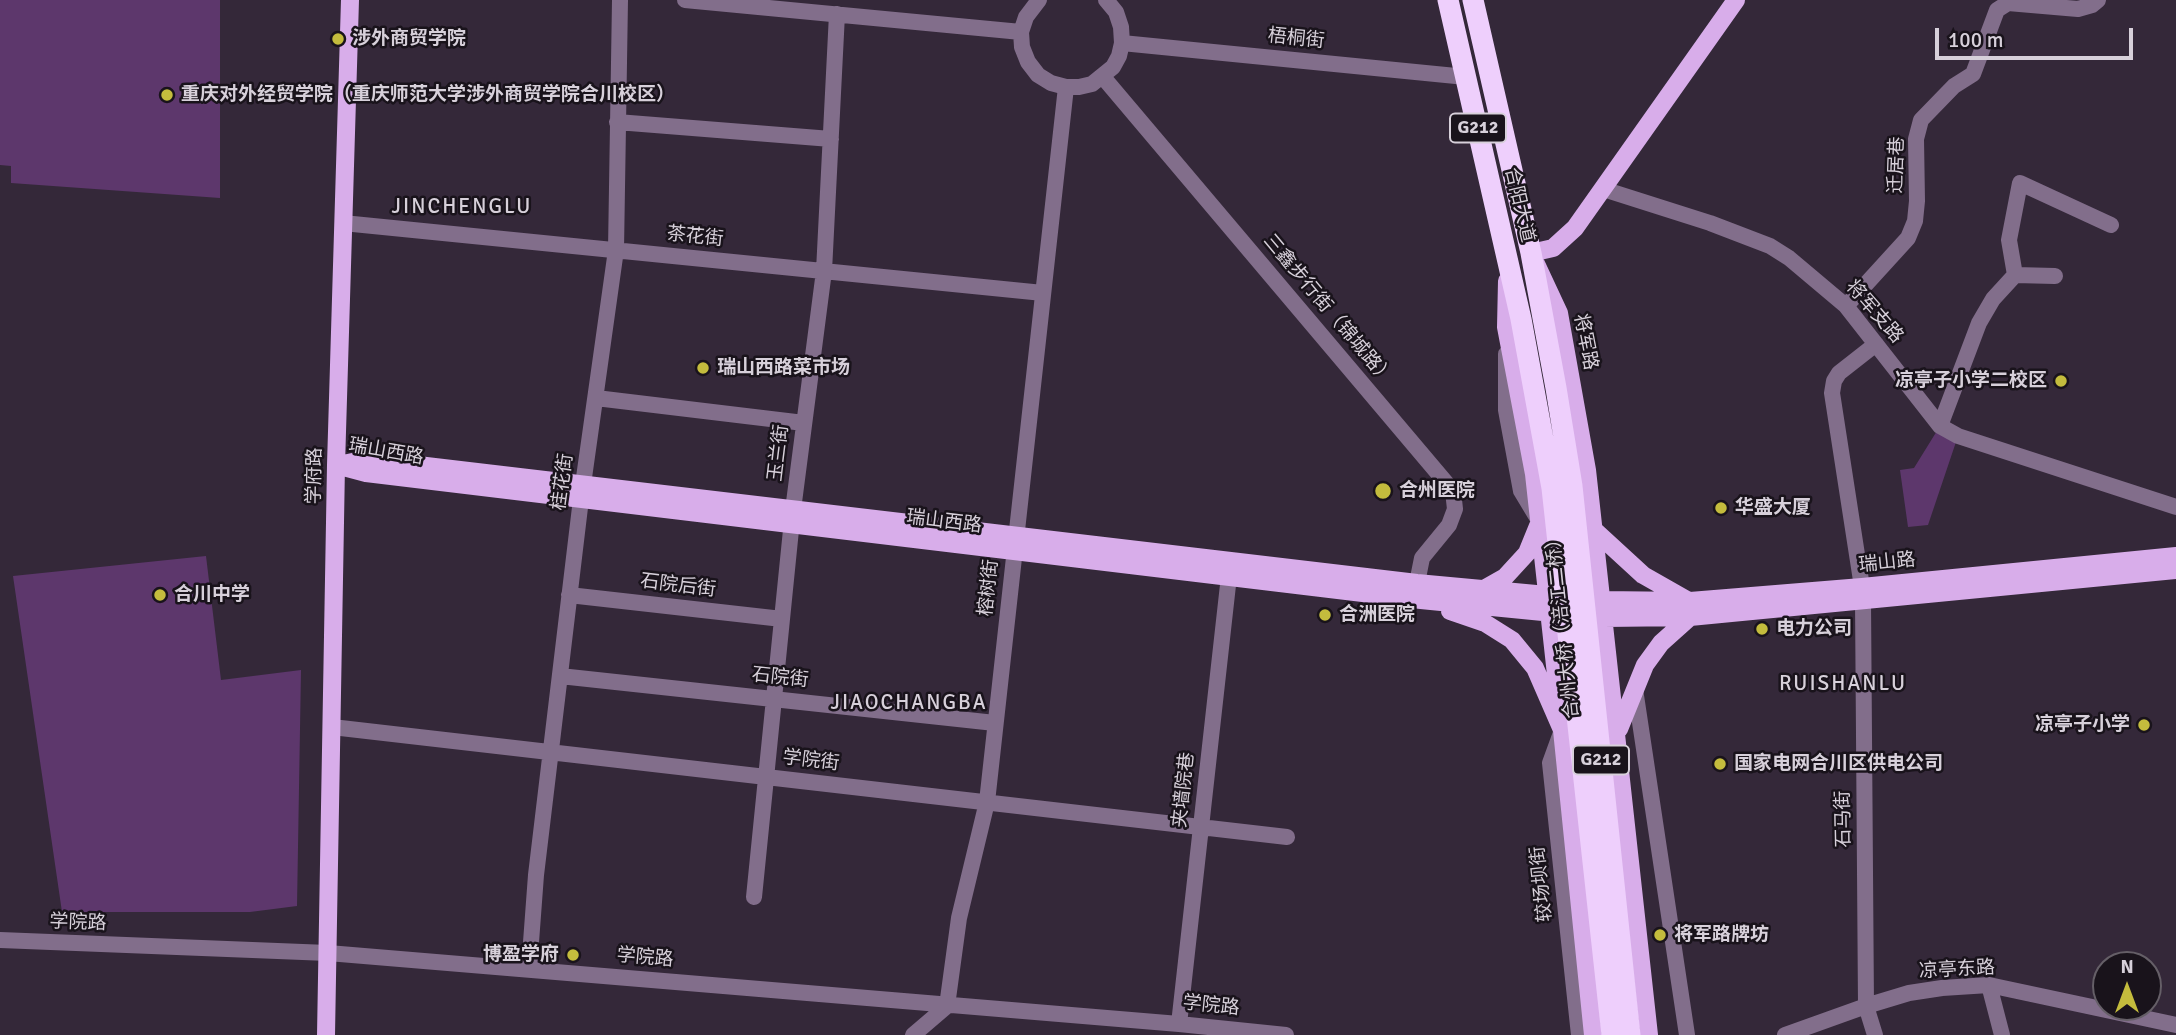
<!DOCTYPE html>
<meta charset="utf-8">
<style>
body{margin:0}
#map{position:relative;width:2176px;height:1035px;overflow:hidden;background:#342839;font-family:Signika,sans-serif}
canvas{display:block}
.north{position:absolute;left:2092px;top:951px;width:70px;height:70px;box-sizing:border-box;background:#19131b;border:2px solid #655f67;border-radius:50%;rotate:0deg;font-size:19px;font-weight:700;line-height:28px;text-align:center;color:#d7d0da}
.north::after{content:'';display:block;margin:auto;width:24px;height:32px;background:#c4bc3d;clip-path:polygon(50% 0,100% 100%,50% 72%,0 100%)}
.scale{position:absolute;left:1935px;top:28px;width:198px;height:32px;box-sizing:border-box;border:4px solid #d7d0da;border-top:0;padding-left:9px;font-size:21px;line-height:24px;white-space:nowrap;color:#d7d0da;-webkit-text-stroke:5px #19131b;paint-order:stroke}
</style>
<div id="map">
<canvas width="2176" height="1035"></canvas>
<div class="north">N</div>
<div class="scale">100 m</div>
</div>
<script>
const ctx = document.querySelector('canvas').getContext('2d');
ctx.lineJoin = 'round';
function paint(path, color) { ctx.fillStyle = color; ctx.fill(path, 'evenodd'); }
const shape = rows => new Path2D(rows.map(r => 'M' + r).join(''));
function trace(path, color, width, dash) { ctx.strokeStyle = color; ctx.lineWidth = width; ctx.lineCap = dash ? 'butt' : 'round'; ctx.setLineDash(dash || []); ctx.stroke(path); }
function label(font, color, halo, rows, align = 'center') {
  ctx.font = font + ' Signika,"Noto Sans SC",sans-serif'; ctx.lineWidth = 5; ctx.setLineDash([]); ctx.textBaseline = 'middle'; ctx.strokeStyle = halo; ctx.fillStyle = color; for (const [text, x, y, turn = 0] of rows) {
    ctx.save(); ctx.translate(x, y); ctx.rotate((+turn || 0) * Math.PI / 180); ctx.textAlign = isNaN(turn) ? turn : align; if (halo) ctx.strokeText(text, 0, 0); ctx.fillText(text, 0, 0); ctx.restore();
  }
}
paint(shape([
 [0,0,220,0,220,198,11,183,11,166,0,165],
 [1940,426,1958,436,1928,525,1908,527,1900,470,1914,468],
 [206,556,221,680,301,670,297,906,250,912,62,912,13,576]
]), '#5d376c');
trace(shape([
 [685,0,1021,32],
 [1039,0,1026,17,1021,32,1022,47,1028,62,1038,75,1051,83,1066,87,1079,87,1092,84,1113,67,1119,56,1122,43,1121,27,1116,12,1106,0],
 [1122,43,1466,77],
 [1103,77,1453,491,1455,509,1449,525,1422,558,1417,583],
 [617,122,831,139],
 [1603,189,1710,223,1770,246,1789,258,1846,306,1940,426,1958,436,2176,507],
 [343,223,1043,293],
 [2015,275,2055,276],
 [1846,306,1908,238,1915,221,1917,201,1916,139,1921,120,1954,86,1973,74,1997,10,2008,3,2078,9,2092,5,2098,0],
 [1506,354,1506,410,1521,491,1539,521],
 [596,398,804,423],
 [1940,426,1979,323,1993,299,2015,275,2009,240,2020,183,2111,225],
 [1862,587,1832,393,1834,381,1839,373,1876,344],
 [569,595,782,619],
 [1863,601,1866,1006,1875,1035],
 [560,676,995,723],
 [1635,689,1687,1035],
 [332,727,1287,837],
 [1562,730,1550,763,1579,1035],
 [754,897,793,510,824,271,837,14],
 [0,940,328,953,1179,1024,1286,1035],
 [529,969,536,875,581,499,616,250,620,0],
 [1989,985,2002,1035],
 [1179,1024,1230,567],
 [913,1035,947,1006,959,918,987,802,1066,87],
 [1785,1035,1866,1006,1909,993,1942,988,1989,985,2176,1025]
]), '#826e8b', 16);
trace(shape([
 [1507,281,1506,327,1534,474,1560,711],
 [343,464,367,459,1417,583,1601,600,1690,601,1862,587,2176,556],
 [336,465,366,473,1421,600,1604,618,1690,617,2176,570],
 [1594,530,1643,575,1687,600],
 [1482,590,1505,577,1527,553,1538,526],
 [1450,611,1485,623,1512,640,1535,668,1562,730,1593,1035],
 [1619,729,1645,665,1661,643,1690,617],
 [326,1035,336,465,350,0],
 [1649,1035,1587,470,1559,313,1531,253,1553,248,1575,228,1736,0]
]), '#d8adea', 18);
trace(shape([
 [1448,0,1521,319,1552,488,1612,1035],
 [1473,0,1531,253,1556,388,1572,486,1630,1035]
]), '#eecffc', 21);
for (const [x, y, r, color] of [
 [338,39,7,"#c4bc3d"],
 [167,95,7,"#c4bc3d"],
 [703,368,7,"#c4bc3d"],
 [2061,381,7,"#c4bc3d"],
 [1383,491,9,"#c4bc3d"],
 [1721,508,7,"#c4bc3d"],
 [160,595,7,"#c4bc3d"],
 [1325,615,7,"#c4bc3d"],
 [1762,629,7,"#c4bc3d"],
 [2144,725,7,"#c4bc3d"],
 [1720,764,7,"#c4bc3d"],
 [1660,935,7,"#c4bc3d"],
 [573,955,7,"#c4bc3d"]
]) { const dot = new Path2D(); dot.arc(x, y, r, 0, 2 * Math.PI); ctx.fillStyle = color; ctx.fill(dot); trace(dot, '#19131b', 2.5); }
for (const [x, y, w] of [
 [1478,128,56],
 [1601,760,56]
]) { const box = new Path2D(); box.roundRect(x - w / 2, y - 14.5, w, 29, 5); ctx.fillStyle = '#19131b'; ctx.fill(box); trace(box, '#d7d0da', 2); }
label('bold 18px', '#d7d0da', null, [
 ["G212",1478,128],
 ["G212",1601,760]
]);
label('bold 19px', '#d7d0da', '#19131b', [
 ["涉外商贸学院",352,39],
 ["重庆对外经贸学院（重庆师范大学涉外商贸学院合川校区）",181,95],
 ["瑞山西路菜市场",717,368],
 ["凉亭子小学二校区",2047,381,"right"],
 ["合州医院",1399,491],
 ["华盛大厦",1735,508],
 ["合川中学",174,595],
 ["合洲医院",1339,615],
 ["电力公司",1776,629],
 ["凉亭子小学",2130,725,"right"],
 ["国家电网合川区供电公司",1734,764],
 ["将军路牌坊",1674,935],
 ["博盈学府",559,955,"right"]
], 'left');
label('19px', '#d7d0da', '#19131b', [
 ["梧桐街",1296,39,6],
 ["迁居巷",1897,165,-88],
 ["合阳大道",1519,205,77],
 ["茶花街",695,237,6],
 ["三鑫步行街（锦城路）",1328,310,50],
 ["将军支路",1874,312,49],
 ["将军路",1585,342,79],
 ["瑞山西路",386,452,10],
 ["玉兰街",779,453,-83],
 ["学府路",315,476,-89],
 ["桂花街",563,482,-82],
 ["瑞山西路",944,522,7],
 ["瑞山路",1887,563,-6],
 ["石院后街",678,586,7],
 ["榕树街",989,588,-84],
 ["合州大桥（涪江二桥）",1563,624,-96],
 ["石院街",780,678,6],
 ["学院街",811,761,7],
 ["夹墙院巷",1184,790,-84],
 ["石马街",1844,819,-91],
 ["较场坝街",1542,884,-96],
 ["学院路",78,923,2],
 ["学院路",645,958,5],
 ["凉亭东路",1957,970,-3],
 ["学院路",1211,1006,6]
]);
ctx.letterSpacing = '2px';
label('21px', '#d7d0da', '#19131b', [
 ["JINCHENGLU",462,207],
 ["RUISHANLU",1843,684],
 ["JIAOCHANGBA",909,703]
]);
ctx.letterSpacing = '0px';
</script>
